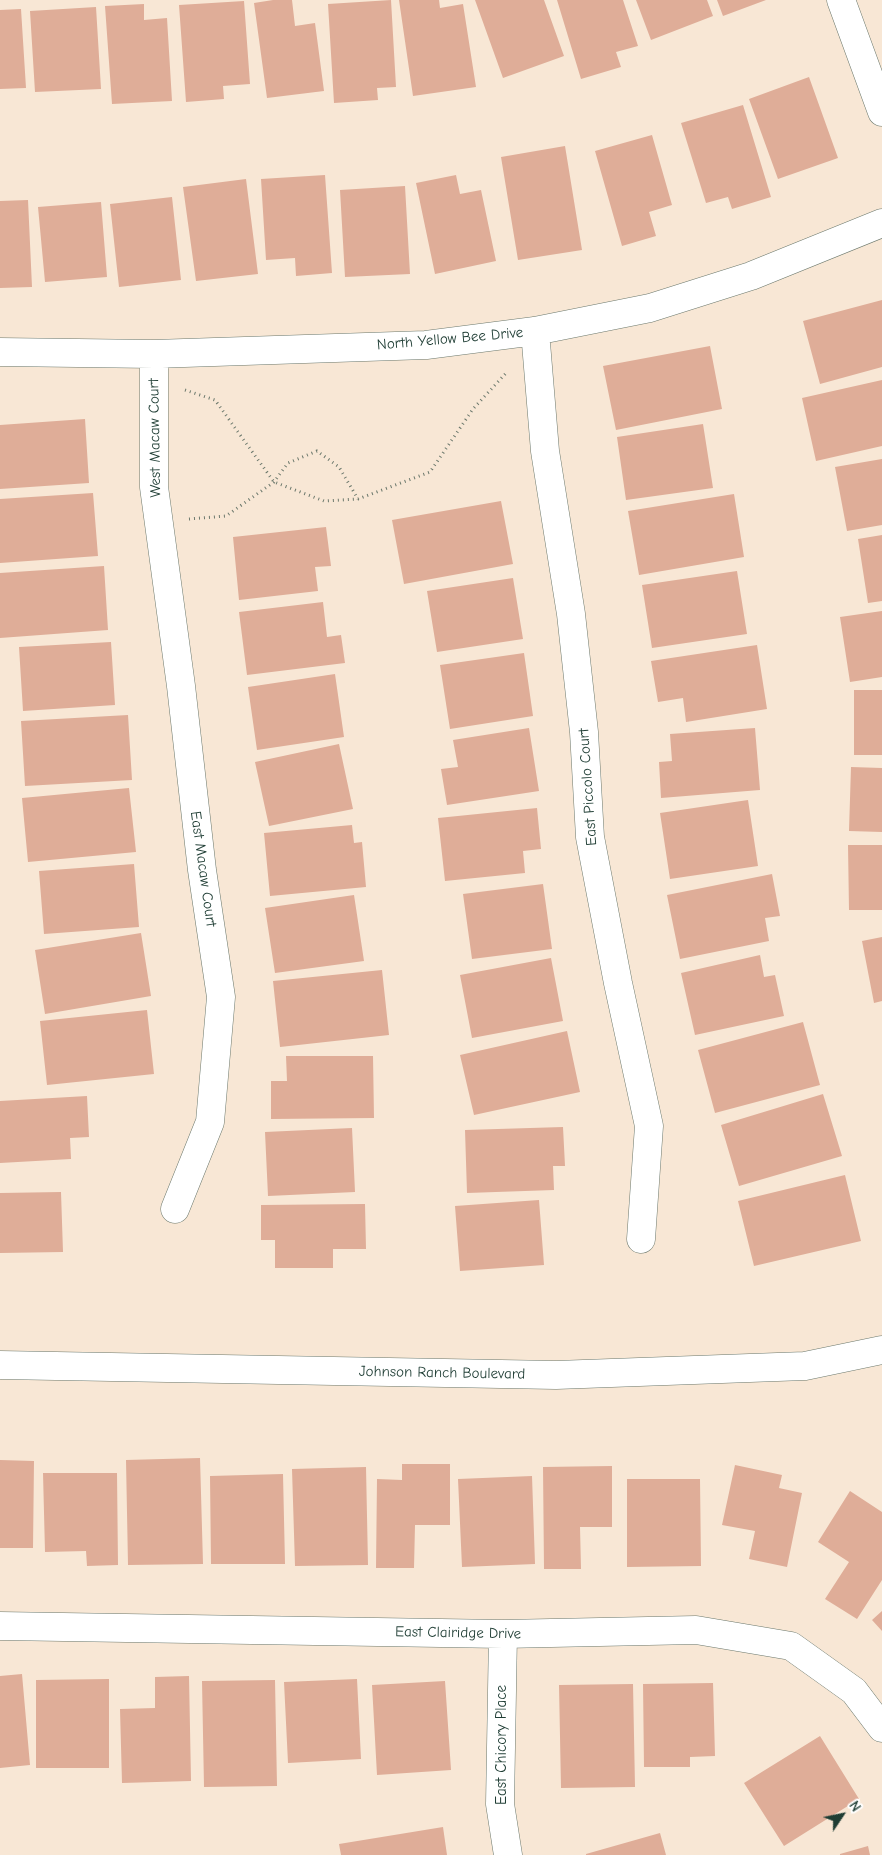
<!DOCTYPE html>
<style>
body{margin:0}
#map{position:relative;width:882px;height:1855px;overflow:hidden;background:#f8e7d5;font-family:"Comic Neue",sans-serif}
canvas{display:block}
.north{position:absolute;left:817px;top:1790px;width:50px;height:50px;-webkit-text-stroke:4px #fff;paint-order:stroke;rotate:56deg;font-size:14px;font-weight:700;line-height:20px;text-align:center;color:#1f3d34}
.north::after{content:'';display:block;margin:auto;width:18px;height:22px;background:#1f3d34;clip-path:polygon(50% 0,100% 100%,50% 72%,0 100%)}
</style>
<div id="map">
<canvas width="882" height="1855"></canvas>
<div class="north">N</div>
</div>
<script>
const ctx = document.querySelector('canvas').getContext('2d');
ctx.lineJoin = 'round';
function paint(path, color) { ctx.fillStyle = color; ctx.fill(path, 'evenodd'); }
const shape = rows => new Path2D(rows.map(r => 'M' + r).join(''));
function trace(path, color, width, dash) { ctx.strokeStyle = color; ctx.lineWidth = width; ctx.lineCap = dash ? 'butt' : 'round'; ctx.setLineDash(dash || []); ctx.stroke(path); }
function label(font, color, halo, rows, align = 'center') {
  ctx.font = font + ' "Comic Neue",sans-serif'; ctx.lineWidth = 4; ctx.setLineDash([]); ctx.textBaseline = 'middle'; ctx.strokeStyle = halo; ctx.fillStyle = color; for (const [text, x, y, turn = 0] of rows) {
    ctx.save(); ctx.translate(x, y); ctx.rotate((+turn || 0) * Math.PI / 180); ctx.textAlign = isNaN(turn) ? turn : align; if (halo) ctx.strokeText(text, 0, 0); ctx.fillText(text, 0, 0); ctx.restore();
  }
}
paint(shape([
 [273,0,292,0,295,26,315,23,324,91,267,98,254,3],
 [391,0,396,87,377,88,378,100,334,103,328,4],
 [399,0,439,0,440,8,463,4,476,87,413,96],
 [475,0,544,0,564,56,503,78],
 [557,0,623,0,638,46,616,52,621,67,581,79],
 [636,0,707,0,713,16,651,40],
 [717,0,766,0,723,16],
 [244,1,250,84,223,86,224,99,186,102,179,5],
 [144,4,144,20,167,18,172,101,112,104,105,6],
 [96,7,101,89,35,92,30,11],
 [21,9,26,88,0,89,0,10],
 [809,77,838,158,778,179,749,99],
 [743,105,771,197,732,209,728,197,706,203,681,123],
 [652,135,672,205,649,212,656,236,622,246,595,151],
 [565,146,582,250,518,260,501,157],
 [325,175,332,273,296,276,295,258,266,260,261,179],
 [456,175,460,194,481,190,496,261,435,274,416,183],
 [246,179,258,274,196,281,183,187],
 [405,186,410,274,345,277,340,190],
 [172,197,181,280,119,287,110,204],
 [28,200,32,287,0,288,0,201],
 [101,202,107,277,45,282,38,207],
 [882,300,882,367,820,384,803,321],
 [710,346,722,409,616,430,603,366],
 [882,380,882,446,816,461,802,398],
 [85,419,89,483,0,489,0,425],
 [703,424,713,488,626,500,617,437],
 [882,459,882,525,847,531,835,467],
 [93,493,98,556,0,563,0,499],
 [734,494,744,557,639,575,628,511],
 [501,501,513,564,404,584,392,520],
 [326,527,331,566,315,567,318,591,239,600,233,537],
 [882,535,882,601,868,603,858,539],
 [104,566,108,630,0,638,0,573],
 [737,571,747,634,652,648,642,585],
 [513,578,523,639,437,652,427,591],
 [323,602,327,637,341,635,345,663,247,675,239,612],
 [882,611,882,677,850,682,840,617],
 [111,642,115,705,23,711,19,647],
 [757,645,767,709,686,722,683,698,658,702,651,661],
 [524,653,533,716,450,729,440,665],
 [335,674,344,737,257,750,248,687],
 [854,690,882,690,882,755,854,755],
 [128,715,132,780,25,786,21,721],
 [529,728,539,791,447,805,441,769,458,767,453,740],
 [755,728,760,790,661,798,659,762,672,761,670,734],
 [339,744,353,809,269,826,255,762],
 [851,767,882,768,882,832,849,831],
 [129,788,136,852,28,862,22,798],
 [748,800,758,866,670,879,660,813],
 [537,808,541,849,523,851,525,873,445,881,438,818],
 [352,825,354,843,362,842,366,887,270,896,264,833],
 [848,845,882,845,882,910,849,910],
 [134,864,139,927,44,934,39,871],
 [772,874,780,916,765,918,769,941,680,959,667,895],
 [543,884,552,949,472,959,463,894],
 [354,895,364,961,275,973,265,908],
 [141,933,151,996,45,1014,35,950],
 [882,937,882,1001,874,1003,862,941],
 [760,955,764,977,775,975,784,1016,695,1035,681,973],
 [551,958,563,1021,472,1038,460,975],
 [382,970,389,1035,280,1047,273,981],
 [147,1010,154,1074,47,1085,40,1021],
 [803,1022,820,1085,715,1113,698,1050],
 [567,1031,580,1092,474,1115,460,1055],
 [286,1056,373,1056,374,1118,271,1119,271,1081,287,1081],
 [823,1094,842,1156,739,1186,721,1125],
 [87,1096,89,1137,70,1138,71,1159,0,1163,0,1101],
 [563,1127,565,1166,553,1166,554,1190,467,1193,465,1130],
 [352,1128,355,1192,268,1196,265,1132],
 [845,1175,861,1241,754,1266,738,1201],
 [61,1192,63,1252,0,1253,0,1193],
 [539,1200,544,1265,460,1271,455,1206],
 [365,1204,366,1249,333,1249,333,1268,275,1268,275,1240,261,1240,261,1205],
 [200,1458,203,1564,128,1565,126,1460],
 [0,1460,34,1461,33,1548,0,1548],
 [402,1464,450,1464,450,1525,415,1525,414,1568,376,1568,377,1479,402,1480],
 [735,1465,782,1475,779,1488,802,1493,787,1567,749,1559,755,1531,722,1525],
 [612,1466,612,1527,580,1527,581,1569,544,1569,543,1467],
 [366,1467,368,1565,295,1566,292,1469],
 [43,1473,117,1473,118,1565,87,1566,86,1551,45,1552],
 [283,1474,285,1564,211,1564,210,1476],
 [532,1476,535,1564,462,1567,458,1479],
 [627,1479,700,1479,701,1566,627,1567],
 [850,1491,882,1512,882,1580,857,1619,825,1599,849,1562,818,1542],
 [882,1611,882,1631,872,1620],
 [22,1674,30,1765,0,1768,0,1676],
 [189,1676,191,1781,122,1783,120,1709,155,1708,155,1677],
 [109,1679,109,1768,36,1768,36,1680],
 [357,1679,361,1759,288,1763,284,1682],
 [275,1680,277,1786,204,1787,202,1681],
 [445,1681,451,1770,377,1775,372,1685],
 [713,1683,715,1756,690,1757,690,1767,644,1767,643,1684],
 [633,1684,635,1787,561,1788,559,1685],
 [820,1736,859,1799,784,1846,744,1783],
 [443,1827,447,1855,341,1855,339,1844],
 [660,1833,666,1855,586,1855,586,1854],
 [868,1846,870,1855,840,1855,840,1854]
]), '#dfad98');
const minor = shape([
 [841,0,882,112],
 [535,331,545,451,571,614,584,732,590,837,618,983,649,1126,641,1239],
 [0,352,154,354,426,345,535,331,650,308,751,276,882,223],
 [154,354,154,487,181,686,202,870,221,997,210,1122,175,1209],
 [0,1365,556,1375,805,1366,882,1350],
 [0,1626,503,1634,696,1630,791,1646,854,1691,882,1728],
 [503,1634,500,1804,508,1855]
]);
trace(minor, '#6b786c', 29);
trace(shape([
 [185,390,215,400,274,482,324,501,358,499,430,472,473,409,507,372],
 [189,519,226,516,274,482,288,463,317,451,339,467,358,499]
]), '#6b786c', 3, [1, 4]);
trace(minor, '#fff', 28);
label('15px', '#1f3d34', '#fff', [
 ["North Yellow Bee Drive",450,339,-5],
 ["West Macaw Court",155,438,-91],
 ["East Piccolo Court",588,787,-94],
 ["East Macaw Court",203,869,82],
 ["Johnson Ranch Boulevard",442,1373,1],
 ["East Clairidge Drive",458,1633,1],
 ["East Chicory Place",502,1745,-90]
]);
</script>
